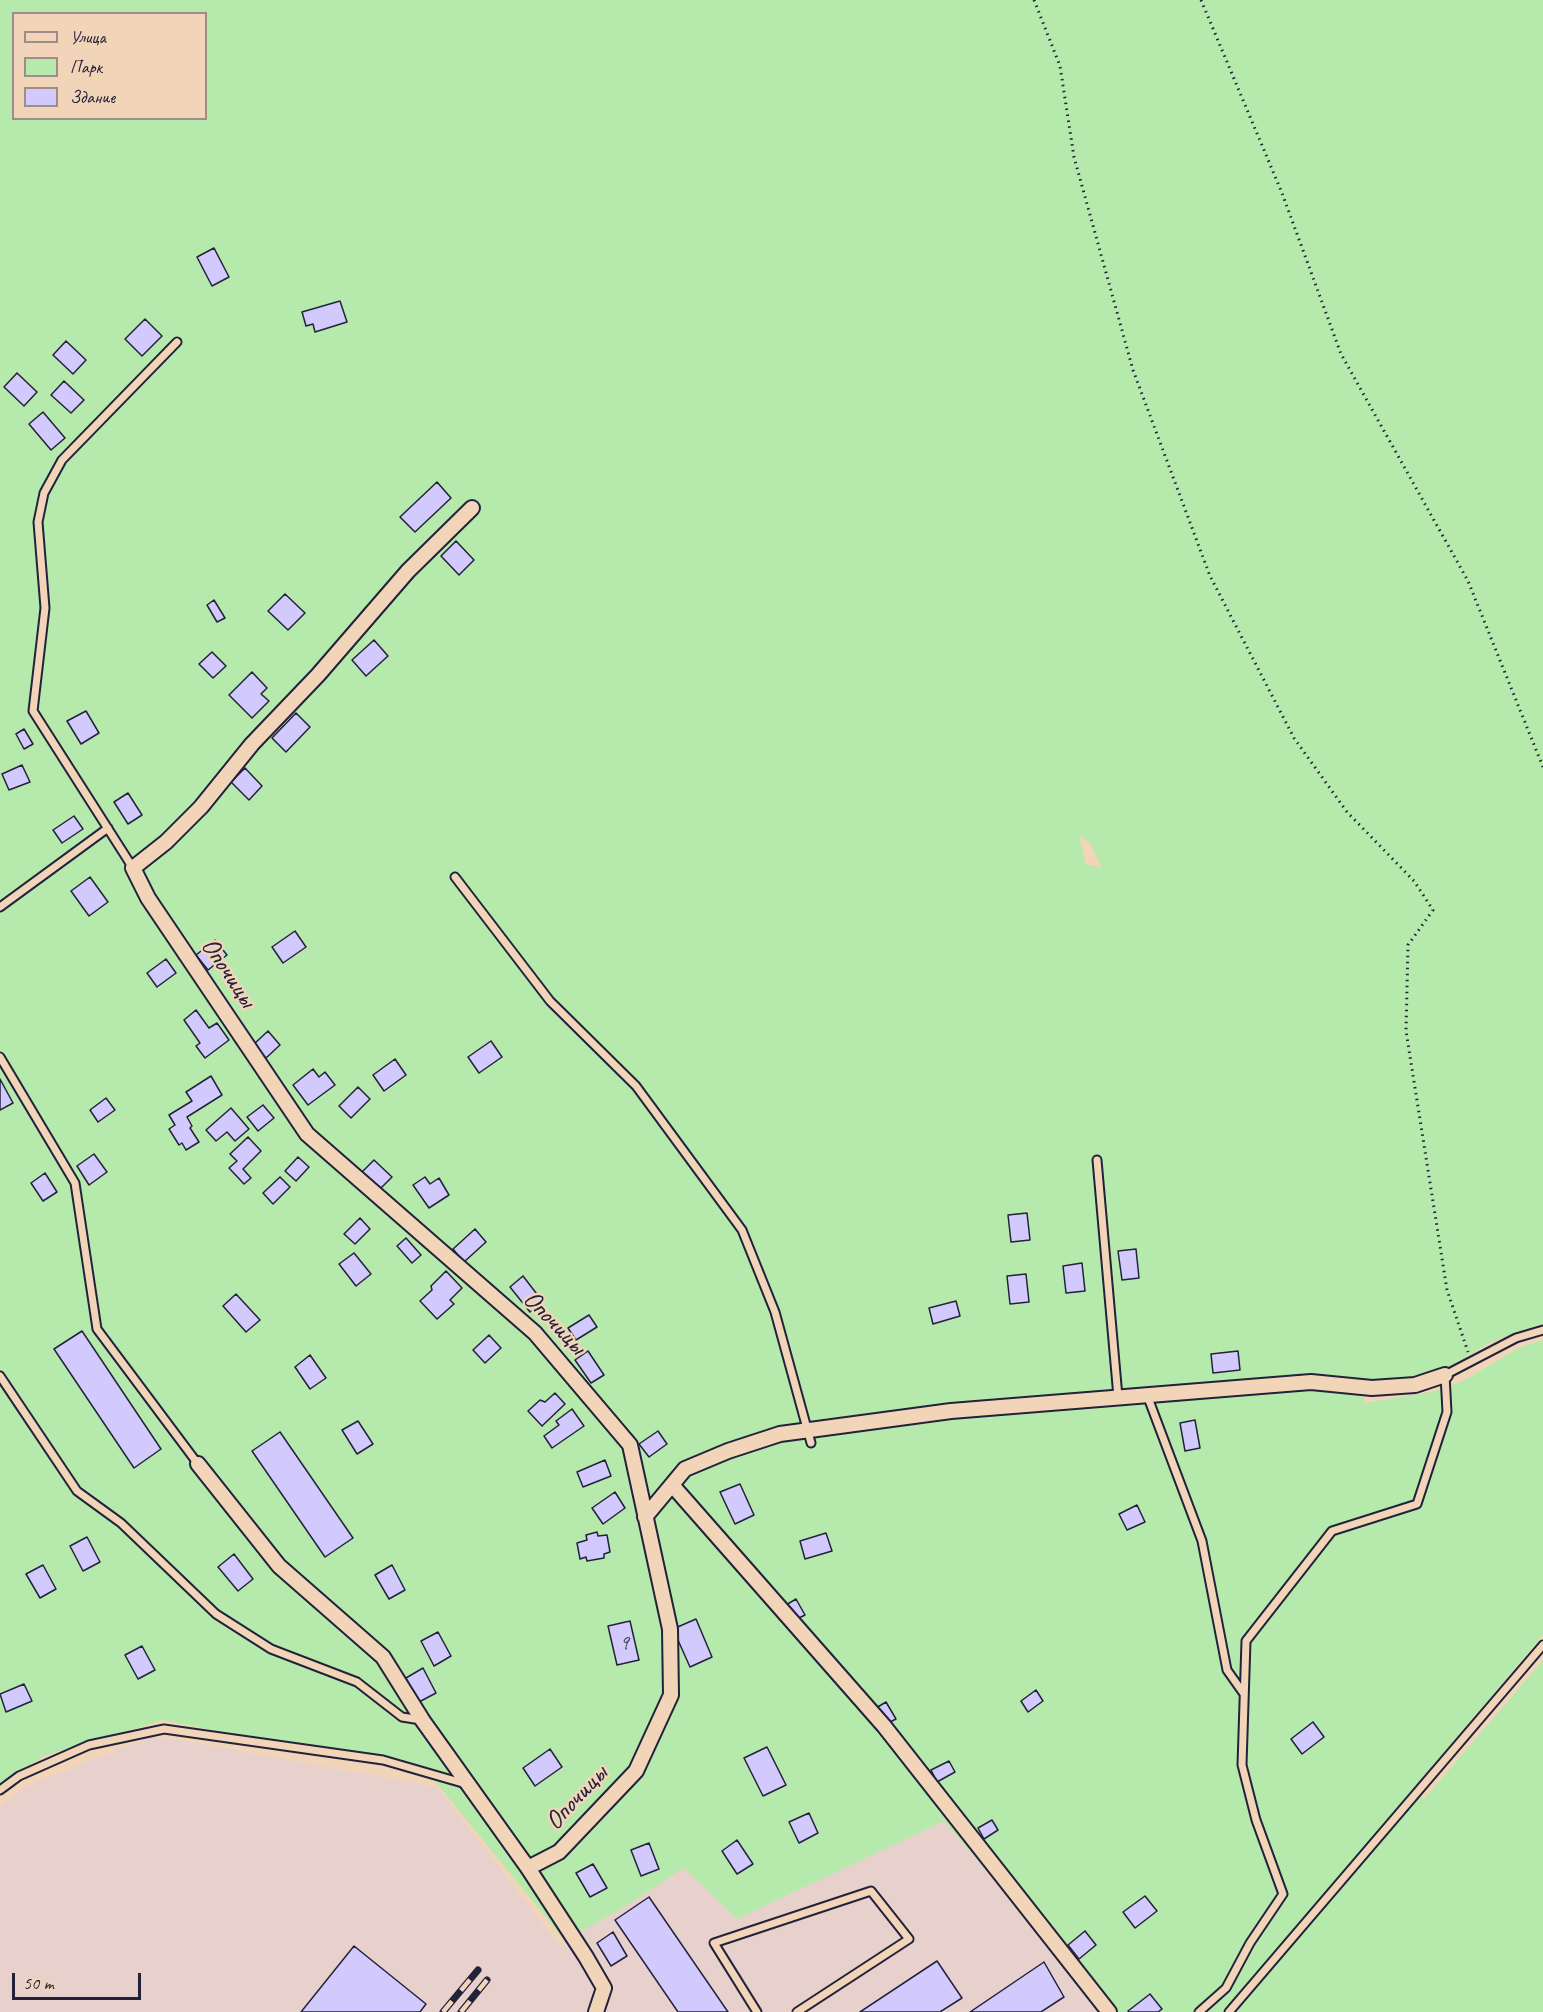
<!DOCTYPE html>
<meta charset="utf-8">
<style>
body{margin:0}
#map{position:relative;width:1543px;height:2012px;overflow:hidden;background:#f2d5b9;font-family:Caveat,sans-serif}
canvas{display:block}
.legend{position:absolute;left:12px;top:12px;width:195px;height:108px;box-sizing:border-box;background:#f2d5b9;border:2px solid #9f8d87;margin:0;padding:8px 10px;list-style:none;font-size:18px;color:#22223b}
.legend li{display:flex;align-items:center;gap:12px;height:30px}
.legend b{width:30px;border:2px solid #9f8d87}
.scale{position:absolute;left:12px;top:1973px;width:129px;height:27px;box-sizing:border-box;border:3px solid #22223b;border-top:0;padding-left:8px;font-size:18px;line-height:21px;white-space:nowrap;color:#22223b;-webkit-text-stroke:4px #f2d5b9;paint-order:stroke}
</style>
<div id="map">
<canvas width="1543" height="2012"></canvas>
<ul class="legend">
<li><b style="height:8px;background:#f2d5b9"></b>Улица</li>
<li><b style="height:16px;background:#b5eaac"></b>Парк</li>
<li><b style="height:16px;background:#d2c9fc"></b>Здание</li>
</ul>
<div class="scale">50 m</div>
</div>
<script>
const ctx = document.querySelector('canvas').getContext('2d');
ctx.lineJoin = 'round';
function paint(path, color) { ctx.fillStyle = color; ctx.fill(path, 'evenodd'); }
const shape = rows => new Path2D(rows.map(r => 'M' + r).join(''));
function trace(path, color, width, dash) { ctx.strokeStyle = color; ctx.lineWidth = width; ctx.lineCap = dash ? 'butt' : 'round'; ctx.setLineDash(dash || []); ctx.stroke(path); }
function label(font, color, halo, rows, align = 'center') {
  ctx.font = font + ' Caveat,sans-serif'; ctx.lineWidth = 5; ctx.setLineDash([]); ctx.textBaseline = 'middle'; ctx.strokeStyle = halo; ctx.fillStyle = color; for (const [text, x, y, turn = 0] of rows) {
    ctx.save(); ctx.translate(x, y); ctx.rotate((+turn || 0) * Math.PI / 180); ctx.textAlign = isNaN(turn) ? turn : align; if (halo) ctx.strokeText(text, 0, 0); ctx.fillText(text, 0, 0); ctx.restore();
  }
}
paint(shape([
 [151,1737,186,1741,437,1787,561,1947,565,1941,624,1907,684,1868,737,1919,944,1821,1106,2012,0,2012,0,1806,28,1785]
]), '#e8d1cd');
paint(shape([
 [0,0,1543,0,1543,1323,1489,1343,1449,1368,1427,1375,1403,1381,1359,1379,1365,1403,1430,1392,1463,1381,1520,1347,1543,1340,1543,1635,1415,1787,1424,1799,1543,1660,1543,2012,1106,2012,944,1821,737,1919,684,1868,624,1907,565,1941,430,1775,163,1720,44,1756,0,1785],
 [14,14,206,14,206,118,14,118],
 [1079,834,1090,843,1102,868,1086,864]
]), '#b5eaac');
const building = shape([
 [214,248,229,277,212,286,197,257,214,248],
 [340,301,347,322,315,332,313,324,306,326,302,312,340,301],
 [145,319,162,336,142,356,125,339,145,319],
 [66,341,86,360,73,374,53,355,66,341],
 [17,373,37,392,24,406,4,387,17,373],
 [64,381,84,400,71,413,51,395,64,381],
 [43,412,65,438,51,450,29,424,43,412],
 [437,482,451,498,415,532,400,517,437,482],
 [456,541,474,560,459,575,441,556,456,541],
 [285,594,305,613,288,630,268,611,285,594],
 [214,600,225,618,217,622,207,605,214,600],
 [374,640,388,656,366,676,352,660,374,640],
 [212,652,226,666,213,678,199,664,212,652],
 [252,672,267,688,261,694,269,701,252,718,229,695,252,672],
 [86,711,99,733,81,744,67,721,86,711],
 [296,713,310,727,286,752,272,738,296,713],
 [24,729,33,744,24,749,16,734,24,729],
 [22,765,30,782,9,790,2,774,22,765],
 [245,768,262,786,249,800,231,782,245,768],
 [128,793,142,815,128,824,114,802,128,793],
 [74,816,83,829,62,843,53,830,74,816],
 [90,877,108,902,89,916,71,891,90,877],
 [295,931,306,947,283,963,272,947,295,931],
 [215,940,227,955,208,970,196,955,215,940],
 [166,959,176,973,157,987,147,973,166,959],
 [196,1010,209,1028,217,1023,229,1040,205,1058,196,1046,200,1043,184,1020,196,1010],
 [268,1031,280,1045,266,1058,254,1044,268,1031],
 [491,1041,502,1057,479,1073,468,1057,491,1041],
 [395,1059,406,1075,384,1091,373,1075,395,1059],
 [313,1069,319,1077,325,1072,335,1085,308,1105,293,1085,313,1069],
 [211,1076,222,1095,187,1117,192,1126,190,1128,199,1142,186,1150,182,1143,179,1145,169,1129,175,1125,169,1115,192,1101,186,1092,211,1076],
 [0,1079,13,1103,0,1110,0,1079],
 [358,1087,370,1099,351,1118,339,1106,358,1087],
 [106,1098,115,1110,98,1122,90,1110,106,1098],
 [263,1105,274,1118,258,1131,247,1117,263,1105],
 [231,1108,249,1129,235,1141,227,1132,216,1141,206,1130,231,1108],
 [248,1137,261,1151,243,1169,251,1178,244,1184,229,1168,237,1161,230,1154,248,1137],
 [94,1154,107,1172,89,1185,77,1166,94,1154],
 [298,1157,309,1167,296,1181,285,1171,298,1157],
 [374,1160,392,1177,379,1190,361,1173,374,1160],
 [45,1173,57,1192,43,1201,31,1183,45,1173],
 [280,1177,290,1187,273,1204,263,1193,280,1177],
 [425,1177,430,1184,439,1178,449,1195,429,1208,413,1185,425,1177],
 [1027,1213,1030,1240,1011,1242,1008,1215,1027,1213],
 [360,1218,370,1229,355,1244,344,1234,360,1218],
 [475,1229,486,1242,464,1262,453,1249,475,1229],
 [406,1238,421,1255,412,1263,397,1246,406,1238],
 [1136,1249,1139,1278,1122,1280,1118,1251,1136,1249],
 [354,1253,371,1274,356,1286,339,1264,354,1253],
 [1082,1263,1085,1291,1066,1293,1063,1266,1082,1263],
 [446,1271,462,1288,450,1300,454,1304,437,1319,420,1301,432,1290,431,1286,446,1271],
 [1026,1274,1029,1302,1010,1304,1007,1276,1026,1274],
 [523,1276,543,1302,530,1312,510,1287,523,1276],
 [236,1294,260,1320,246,1332,223,1306,236,1294],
 [956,1301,960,1316,933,1324,929,1308,956,1301],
 [589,1315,597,1327,576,1340,568,1328,589,1315],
 [82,1331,161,1449,134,1468,54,1349,82,1331],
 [489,1335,501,1348,485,1363,473,1350,489,1335],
 [588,1351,604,1375,591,1383,575,1360,588,1351],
 [1238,1351,1240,1370,1213,1373,1211,1354,1238,1351],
 [310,1355,326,1378,310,1389,295,1367,310,1355],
 [555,1393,565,1404,542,1426,528,1411,540,1400,545,1402,555,1393],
 [572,1409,584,1426,552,1448,544,1436,559,1425,556,1421,572,1409],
 [1195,1420,1200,1448,1185,1451,1180,1423,1195,1420],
 [358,1421,373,1444,357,1454,342,1430,358,1421],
 [658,1431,667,1444,649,1457,639,1444,658,1431],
 [280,1432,353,1538,325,1557,252,1451,280,1432],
 [605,1460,611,1476,583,1487,577,1472,605,1460],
 [740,1484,754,1515,735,1524,720,1492,740,1484],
 [615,1492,625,1508,603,1524,592,1508,615,1492],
 [1137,1505,1145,1522,1127,1530,1119,1514,1137,1505],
 [597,1532,598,1536,607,1535,610,1552,604,1554,604,1558,587,1561,586,1557,580,1559,577,1543,587,1540,586,1535,597,1532],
 [826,1533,832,1551,805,1559,800,1541,826,1533],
 [87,1537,100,1562,83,1571,70,1546,87,1537],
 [234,1554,253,1579,238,1591,218,1567,234,1554],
 [43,1565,56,1589,40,1598,26,1574,43,1565],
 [392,1565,405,1590,389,1599,375,1575,392,1565],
 [796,1599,805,1615,795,1620,786,1605,796,1599],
 [696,1619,712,1657,690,1667,673,1629,696,1619],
 [630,1621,639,1660,617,1665,608,1626,630,1621],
 [438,1632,451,1656,434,1666,421,1641,438,1632],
 [142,1646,155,1670,138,1679,125,1655,142,1646],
 [423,1668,436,1693,419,1702,406,1678,423,1668],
 [24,1684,32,1701,6,1712,0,1694,24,1684],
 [1036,1690,1043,1701,1028,1712,1021,1701,1036,1690],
 [886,1702,896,1719,886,1724,876,1708,886,1702],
 [1313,1722,1324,1737,1302,1754,1291,1739,1313,1722],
 [767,1747,786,1785,763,1796,744,1758,767,1747],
 [550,1749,562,1767,535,1786,523,1768,550,1749],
 [949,1761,955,1772,937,1782,931,1770,949,1761],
 [809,1813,818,1833,799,1843,789,1822,809,1813],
 [992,1820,998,1830,984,1839,978,1828,992,1820],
 [737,1840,753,1864,737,1874,722,1851,737,1840],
 [649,1843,659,1869,641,1876,631,1850,649,1843],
 [593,1864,607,1888,590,1897,576,1873,593,1864],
 [1145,1896,1157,1911,1135,1928,1123,1912,1145,1896],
 [649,1897,728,2012,678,2012,615,1920,649,1897],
 [1085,1931,1096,1945,1079,1959,1068,1945,1085,1931],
 [613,1932,627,1956,611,1966,597,1943,613,1932],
 [354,1946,426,2004,420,2012,301,2012,354,1946],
 [937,1961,962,1998,940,2012,860,2012,937,1961],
 [1044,1962,1064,1997,1041,2012,970,2012,1044,1962],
 [1150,1994,1162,2009,1158,2012,1129,2012,1128,2011,1150,1994]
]);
paint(building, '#d2c9fc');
trace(building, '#22223b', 1.5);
const lane = shape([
 [133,868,33,711,45,608,38,522,44,493,62,460,177,342],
 [455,877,550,1001,636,1086,742,1230,775,1312,811,1443],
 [0,907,108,828],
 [0,1057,75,1183,97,1329,198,1464],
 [1097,1160,1118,1397],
 [0,1376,77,1491,121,1523,216,1614,271,1649,357,1682,402,1717,421,1720],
 [1147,1395,1202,1541,1227,1670,1244,1694],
 [0,1790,19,1776,89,1745,164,1729,383,1760,466,1784],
 [757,2012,714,1943,871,1891,909,1939,797,2012],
 [1199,2012,1226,1988,1250,1943,1283,1894,1256,1820,1242,1765,1246,1641,1332,1531,1417,1504,1447,1412,1445,1375,1516,1338,1543,1330],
 [1229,2012,1543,1645]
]);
const street = shape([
 [472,508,408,571,318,675,252,744,201,807,166,842,133,868,148,898,307,1134,535,1333,630,1445,670,1629,671,1695,636,1771,559,1852,528,1868],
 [198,1464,279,1566,383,1657,423,1721,528,1868,586,1957,604,1988,596,2012],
 [673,1486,884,1726,1109,2012],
 [645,1517,685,1469,728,1451,780,1434,951,1411,1311,1382,1372,1388,1415,1385,1445,1375]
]);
trace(lane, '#22223b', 11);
trace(street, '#22223b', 18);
trace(shape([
 [1034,0,1060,66,1074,157,1133,370,1210,576,1294,738,1347,812,1414,881,1433,910,1408,945,1406,1031,1447,1290,1468,1352],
 [1201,0,1282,193,1341,354,1468,581,1543,767]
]), '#22223b', 3, [1.5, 4.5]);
trace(lane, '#f2d5b9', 7);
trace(street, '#f2d5b9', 14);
const rail = shape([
 [443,2012,478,1970],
 [461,2012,487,1980]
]);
trace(rail, '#22223b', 7);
trace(rail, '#f2d5b9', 4.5, [14]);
label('22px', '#4e4c6b', null, [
 ["9",624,1643]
]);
label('26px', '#22223b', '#f2d5b9', [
 ["Опочицы",228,973,56],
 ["Опочицы",554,1323,46],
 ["Опочицы",577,1798,-47]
]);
</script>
